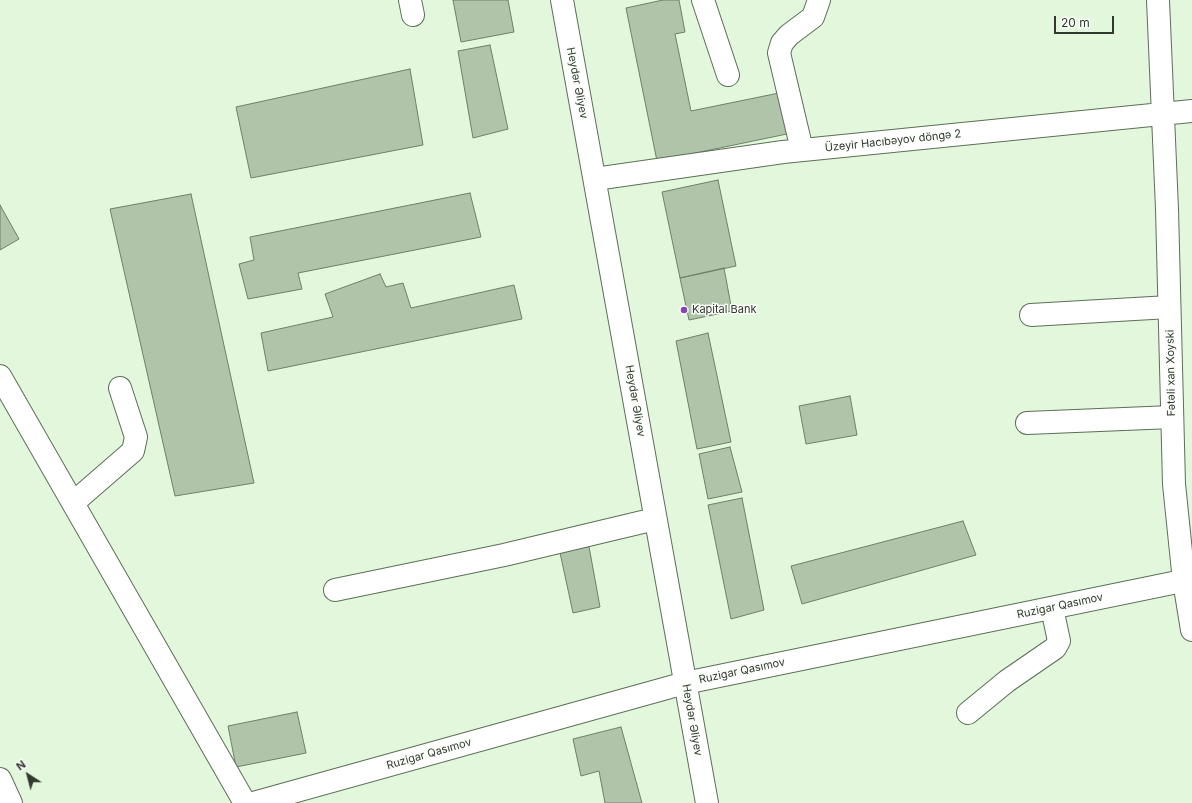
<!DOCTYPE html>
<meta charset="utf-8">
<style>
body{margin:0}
#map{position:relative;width:1192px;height:803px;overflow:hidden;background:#e2f7dc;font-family:Inter,sans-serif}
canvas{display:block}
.north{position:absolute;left:8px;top:755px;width:40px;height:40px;-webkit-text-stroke:3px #fafef9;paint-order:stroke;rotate:324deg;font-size:11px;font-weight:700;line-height:16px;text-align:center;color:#323a2f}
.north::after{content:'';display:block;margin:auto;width:14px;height:18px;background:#323a2f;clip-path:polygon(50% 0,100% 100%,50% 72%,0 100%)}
.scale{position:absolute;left:1054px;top:16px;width:60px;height:18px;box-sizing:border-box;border:2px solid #323a2f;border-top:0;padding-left:5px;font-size:12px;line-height:14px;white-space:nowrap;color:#323a2f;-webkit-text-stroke:3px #fafef9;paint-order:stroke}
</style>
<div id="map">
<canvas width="1192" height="803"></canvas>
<div class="north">N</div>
<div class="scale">20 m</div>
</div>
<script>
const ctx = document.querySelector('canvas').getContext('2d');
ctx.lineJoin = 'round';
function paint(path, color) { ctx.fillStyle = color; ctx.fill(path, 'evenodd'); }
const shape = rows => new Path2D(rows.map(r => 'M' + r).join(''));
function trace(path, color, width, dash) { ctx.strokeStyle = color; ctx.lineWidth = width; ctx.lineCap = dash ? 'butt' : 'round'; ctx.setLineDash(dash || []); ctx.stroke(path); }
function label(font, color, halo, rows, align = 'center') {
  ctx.font = font + ' Inter,sans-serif'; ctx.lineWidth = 3; ctx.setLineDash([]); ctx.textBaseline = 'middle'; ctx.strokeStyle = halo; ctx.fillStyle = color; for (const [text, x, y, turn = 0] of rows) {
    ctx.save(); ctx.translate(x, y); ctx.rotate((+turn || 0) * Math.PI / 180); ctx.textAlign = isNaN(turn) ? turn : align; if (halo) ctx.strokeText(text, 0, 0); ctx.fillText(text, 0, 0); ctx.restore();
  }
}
const building = shape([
 [453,0,508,0,514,32,461,42,453,0],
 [663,0,679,0,685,32,675,34,691,111,779,93,787,134,657,161,626,8,663,0],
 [490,45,508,129,473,138,458,51,490,45],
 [410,69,423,145,251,178,236,107,410,69],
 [718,180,736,266,680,278,662,192,718,180],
 [470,193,481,237,298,273,302,289,248,299,239,264,254,260,250,237,470,193],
 [191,194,254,483,175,496,110,209,191,194],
 [0,205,19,239,0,250,0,205],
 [724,268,732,311,689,320,680,278,724,268],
 [380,274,386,287,403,283,411,308,514,285,522,319,268,371,261,333,333,317,325,294,380,274],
 [708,333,731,442,697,449,676,341,708,333],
 [850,396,857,435,806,444,799,406,850,396],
 [730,447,742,492,708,499,699,454,730,447],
 [742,498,764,610,731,619,708,505,742,498],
 [963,521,976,555,802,604,791,566,963,521],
 [588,541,600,607,573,613,559,548,588,541],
 [297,712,306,753,236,767,228,726,297,712],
 [621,727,642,803,605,803,599,771,581,776,573,739,621,727]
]);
paint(building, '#b0c4aa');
trace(building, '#6d8068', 1);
const minor = shape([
 [410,0,413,15],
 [703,0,728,75],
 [1158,0,1167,209,1174,484,1184,581,1192,630],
 [802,150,779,53,782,43,789,35,813,17,819,0],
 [595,179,783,152,1192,111],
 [1031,315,1169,307],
 [0,376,245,803],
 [1027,423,1172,417],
 [73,503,133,451,136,437,120,388],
 [335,590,504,555,655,519],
 [968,713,1007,681,1055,648,1059,641,1052,608],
 [0,779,11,803],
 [253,803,685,683,1192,579]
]);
const major = shape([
 [562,0,707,803]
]);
trace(minor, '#5c6f57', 24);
trace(major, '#5c6f57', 24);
trace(minor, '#fff', 22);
trace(major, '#fff', 22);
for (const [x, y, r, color] of [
 [684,310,4,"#8842b5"]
]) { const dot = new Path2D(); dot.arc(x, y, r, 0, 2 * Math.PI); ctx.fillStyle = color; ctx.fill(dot); trace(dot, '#fafef9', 1.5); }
label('11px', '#323a2f', '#fafef9', [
 ["Heydər Əliyev",577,83,79],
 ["Üzeyir Hacıbəyov döngə 2",893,141,-6],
 ["Fətəli xan Xoyski",1171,373,-91],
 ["Heydər Əliyev",635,401,80],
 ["Ruzigar Qasımov",1060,606,-12],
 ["Ruzigar Qasımov",742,671,-12],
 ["Heydər Əliyev",692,720,80],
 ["Ruzigar Qasımov",429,754,-16]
]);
label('11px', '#323a2f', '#fafef9', [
 ["Kapital Bank",692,310]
], 'left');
</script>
